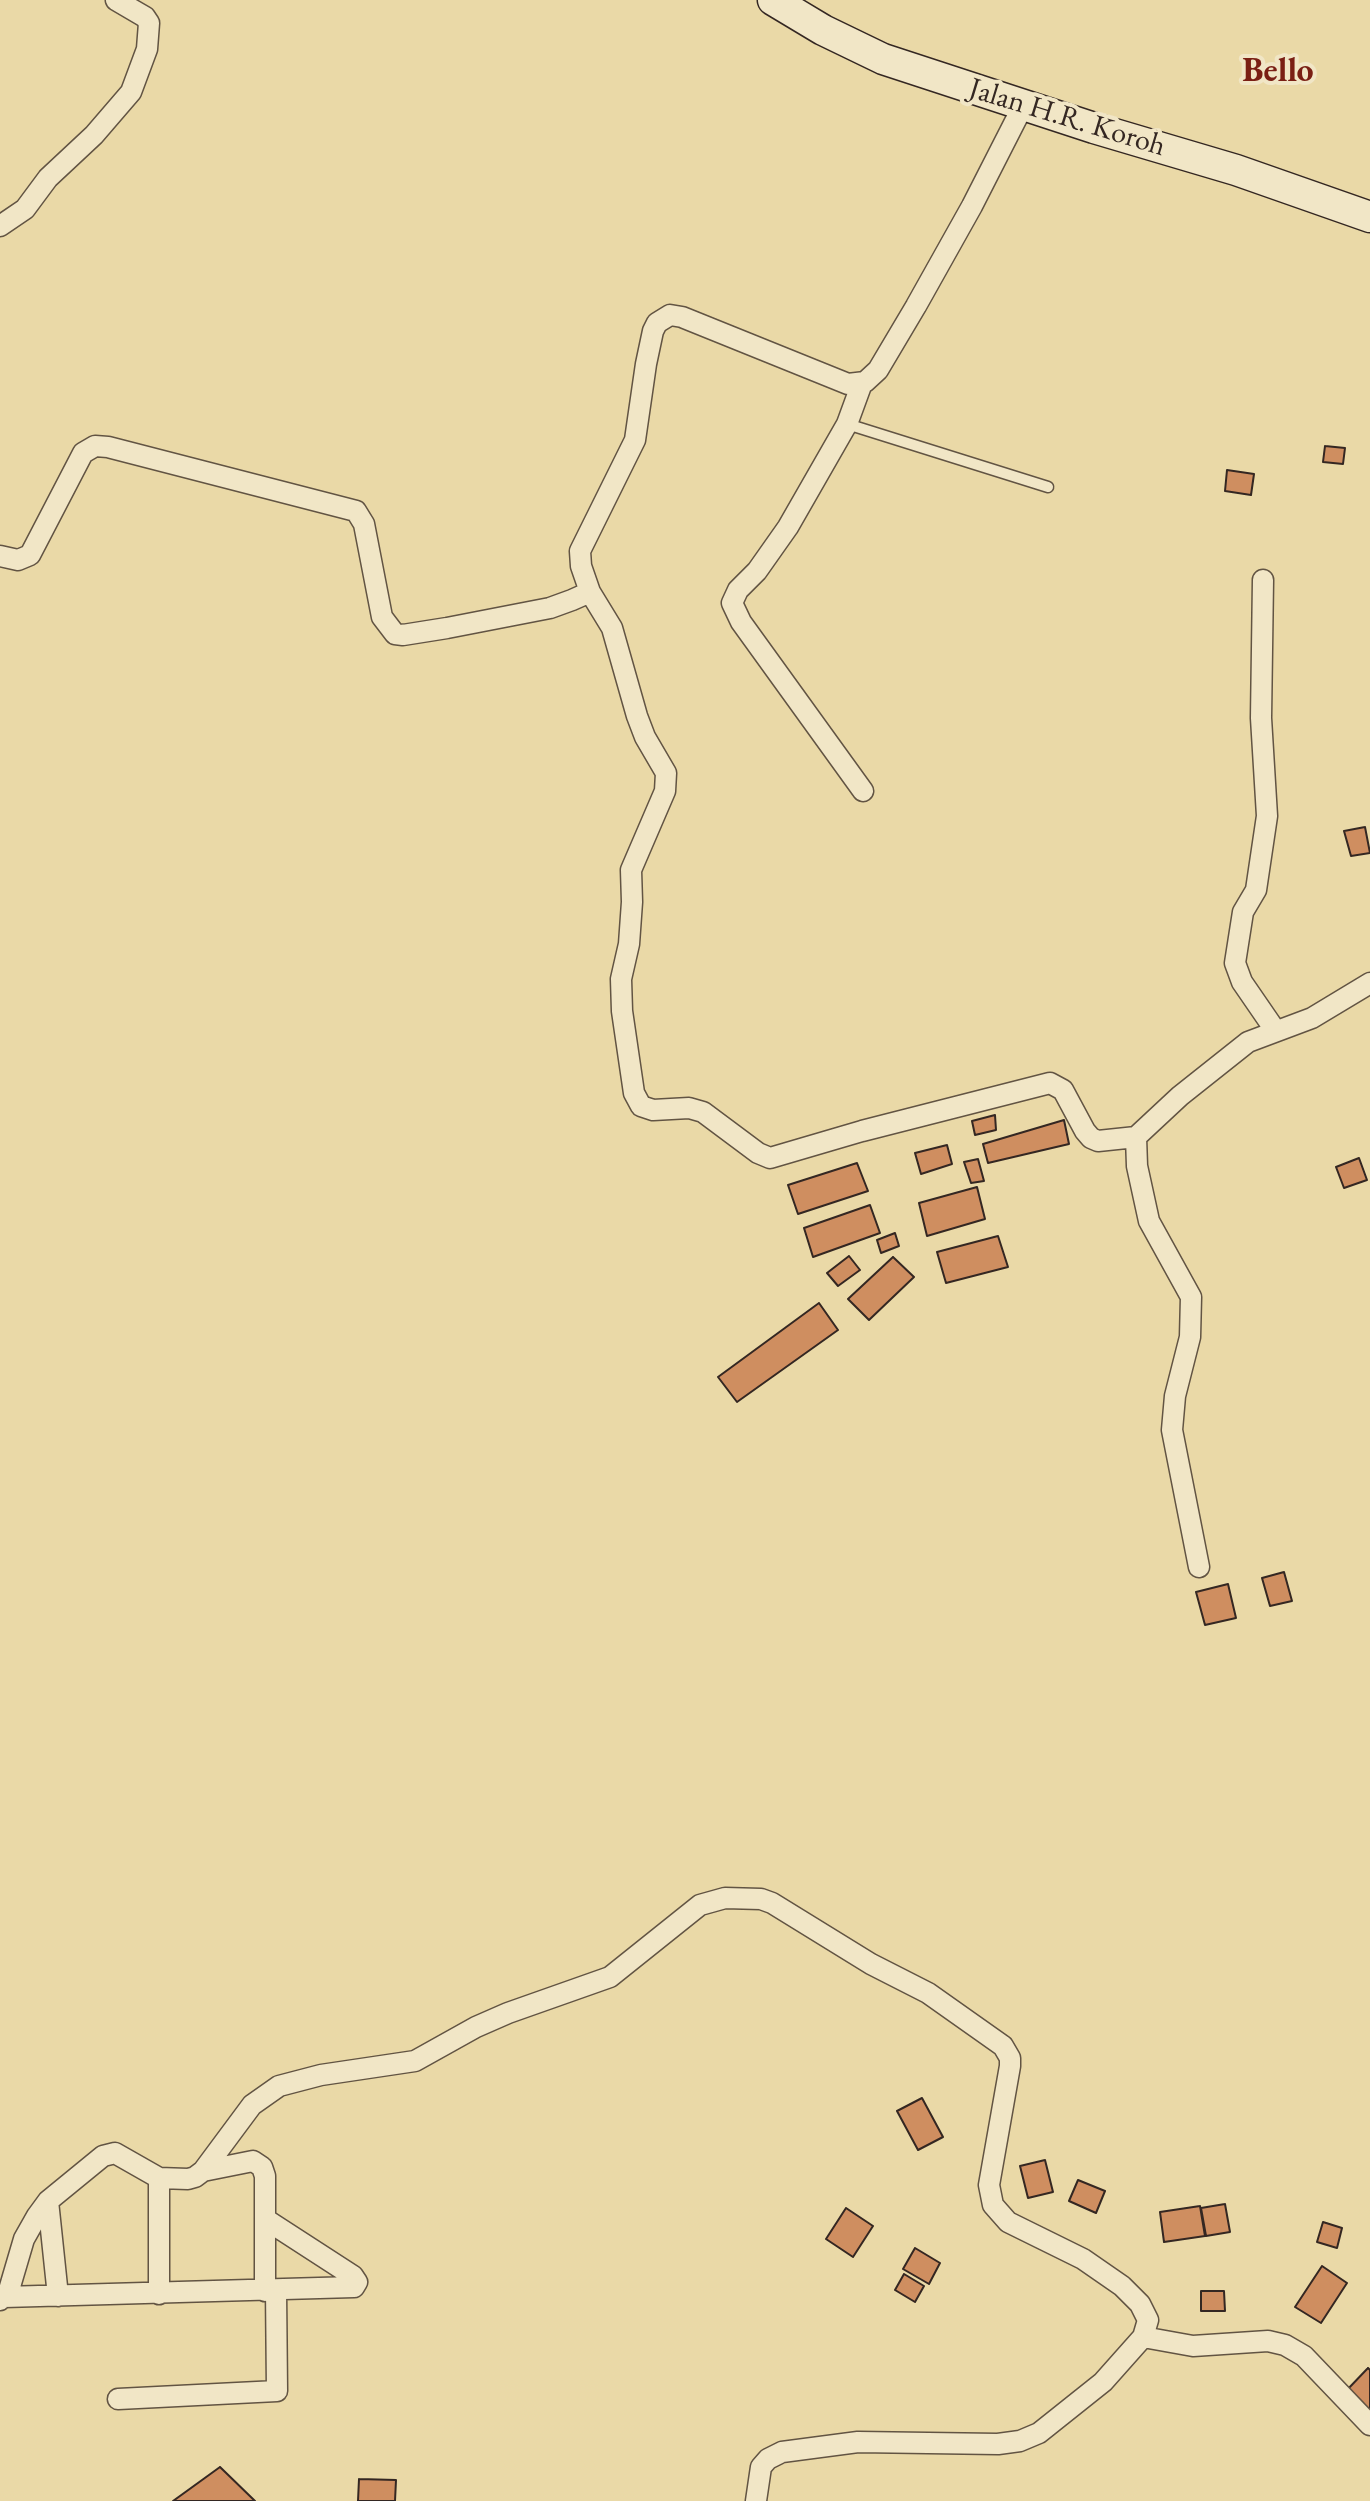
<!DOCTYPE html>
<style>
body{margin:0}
canvas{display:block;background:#ead9a7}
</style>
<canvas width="1370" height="2501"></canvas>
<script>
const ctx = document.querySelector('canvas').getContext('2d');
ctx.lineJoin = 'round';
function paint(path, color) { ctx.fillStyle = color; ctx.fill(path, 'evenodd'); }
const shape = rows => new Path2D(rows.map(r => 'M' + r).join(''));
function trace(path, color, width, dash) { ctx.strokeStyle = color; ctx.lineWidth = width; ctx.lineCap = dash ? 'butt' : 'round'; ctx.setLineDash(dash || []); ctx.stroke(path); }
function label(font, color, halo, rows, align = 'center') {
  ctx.font = font + ' "EB Garamond",serif'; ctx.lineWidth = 8; ctx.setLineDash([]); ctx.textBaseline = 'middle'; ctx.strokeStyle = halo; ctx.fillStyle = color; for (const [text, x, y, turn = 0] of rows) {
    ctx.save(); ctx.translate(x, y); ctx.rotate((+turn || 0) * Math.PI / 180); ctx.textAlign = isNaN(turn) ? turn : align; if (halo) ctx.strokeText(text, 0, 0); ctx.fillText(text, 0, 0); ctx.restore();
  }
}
const building = shape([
 [1325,446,1345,448,1343,464,1323,462,1325,446],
 [1227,470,1254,474,1251,495,1225,491,1227,470],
 [1365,827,1370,853,1351,856,1344,831,1365,827],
 [995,1115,996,1130,975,1135,972,1121,995,1115],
 [1064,1120,1069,1144,988,1163,983,1144,1064,1120],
 [947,1145,952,1164,921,1174,915,1153,947,1145],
 [1359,1158,1367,1180,1344,1188,1336,1167,1359,1158],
 [978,1159,984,1181,971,1183,964,1162,978,1159],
 [857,1163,868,1191,798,1214,788,1185,857,1163],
 [977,1187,985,1219,927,1236,919,1203,977,1187],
 [870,1205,880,1233,813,1257,804,1228,870,1205],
 [895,1233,899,1246,881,1253,877,1240,895,1233],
 [998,1236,1008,1267,946,1283,937,1252,998,1236],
 [849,1256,860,1270,838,1286,827,1273,849,1256],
 [893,1257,914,1277,869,1320,848,1299,893,1257],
 [819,1303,838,1330,737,1402,718,1377,819,1303],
 [1284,1572,1292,1601,1270,1606,1262,1578,1284,1572],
 [1228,1584,1236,1618,1205,1625,1196,1592,1228,1584],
 [922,2098,943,2137,918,2150,897,2111,922,2098],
 [1045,2160,1053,2192,1028,2198,1020,2166,1045,2160],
 [1078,2180,1105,2191,1096,2213,1069,2201,1078,2180],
 [1225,2204,1230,2232,1206,2236,1201,2208,1225,2204],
 [1200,2206,1205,2236,1164,2242,1160,2212,1200,2206],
 [846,2208,873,2226,853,2257,826,2239,846,2208],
 [1323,2222,1342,2228,1337,2248,1317,2242,1323,2222],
 [915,2248,940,2263,929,2284,903,2269,915,2248],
 [1322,2266,1347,2283,1321,2323,1295,2307,1322,2266],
 [904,2274,924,2286,915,2302,895,2290,904,2274],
 [1201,2291,1224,2291,1225,2311,1201,2311,1201,2291],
 [1368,2368,1370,2370,1370,2414,1346,2391,1368,2368],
 [220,2467,255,2501,173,2501,220,2467],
 [359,2479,396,2480,395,2501,358,2501,359,2479]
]);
paint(building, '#cf8e60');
trace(building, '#342722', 2);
const service = shape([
 [847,424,1048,487]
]);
const minor = shape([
 [0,226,25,209,48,178,94,135,131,92,147,49,149,23,145,17,116,0],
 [862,383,847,424,788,527,757,571,738,590,732,603,741,622,863,791],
 [0,556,18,560,30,555,83,453,95,446,108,447,356,511,364,524,382,617,395,634,403,635,447,628,550,608,572,600,590,592,581,566,580,551,635,440,646,364,653,331,657,323,670,315,682,317,848,384,865,382,878,370,916,306,972,206,1024,104],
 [1263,580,1261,718,1267,816,1256,890,1243,912,1235,963,1242,982,1275,1030],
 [590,592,612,628,637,716,645,737,666,773,665,791,631,870,632,902,629,944,621,979,622,1011,634,1093,641,1106,653,1110,689,1108,703,1112,758,1153,770,1158,862,1131,1050,1083,1063,1090,1085,1131,1091,1138,1098,1141,1136,1137],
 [1199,1567,1172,1430,1175,1396,1190,1337,1191,1297,1149,1221,1137,1166,1136,1137,1180,1096,1248,1042,1312,1018,1370,983],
 [203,2171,253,2161,262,2167,265,2176,265,2291],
 [159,2178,159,2294],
 [48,2201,58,2296],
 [4,2297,354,2287,357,2282,353,2276,265,2219],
 [0,2300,9,2290,24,2239,37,2216,48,2201,103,2156,115,2153,159,2178,188,2179,195,2177,203,2171,252,2105,279,2086,321,2075,415,2061,476,2027,508,2013,610,1977,700,1905,725,1898,761,1899,772,1903,871,1964,928,1993,1003,2046,1010,2058,1010,2066,989,2185,993,2205,1008,2222,1083,2259,1122,2286,1140,2304,1148,2320,1143,2337,1103,2382,1039,2433,1020,2441,998,2444,858,2442,782,2452,768,2459,761,2467,756,2501],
 [1143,2337,1193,2346,1268,2341,1285,2345,1304,2356,1370,2425],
 [118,2399,277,2391,276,2290]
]);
const secondary = shape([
 [773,0,823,30,883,59,1094,128,1236,170,1370,217]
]);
trace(service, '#625443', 13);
trace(minor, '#625443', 23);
trace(secondary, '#342722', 33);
trace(service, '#f1e6c6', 10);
trace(minor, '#f1e6c6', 20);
trace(secondary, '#f1e6c6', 30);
label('30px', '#342722', '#f1e6c6', [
 ["Jalan H.R. Koroh",1067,118,17]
]);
label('bold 34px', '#7a1f14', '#f1e6c6', [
 ["Bello",1278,72]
]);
</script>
